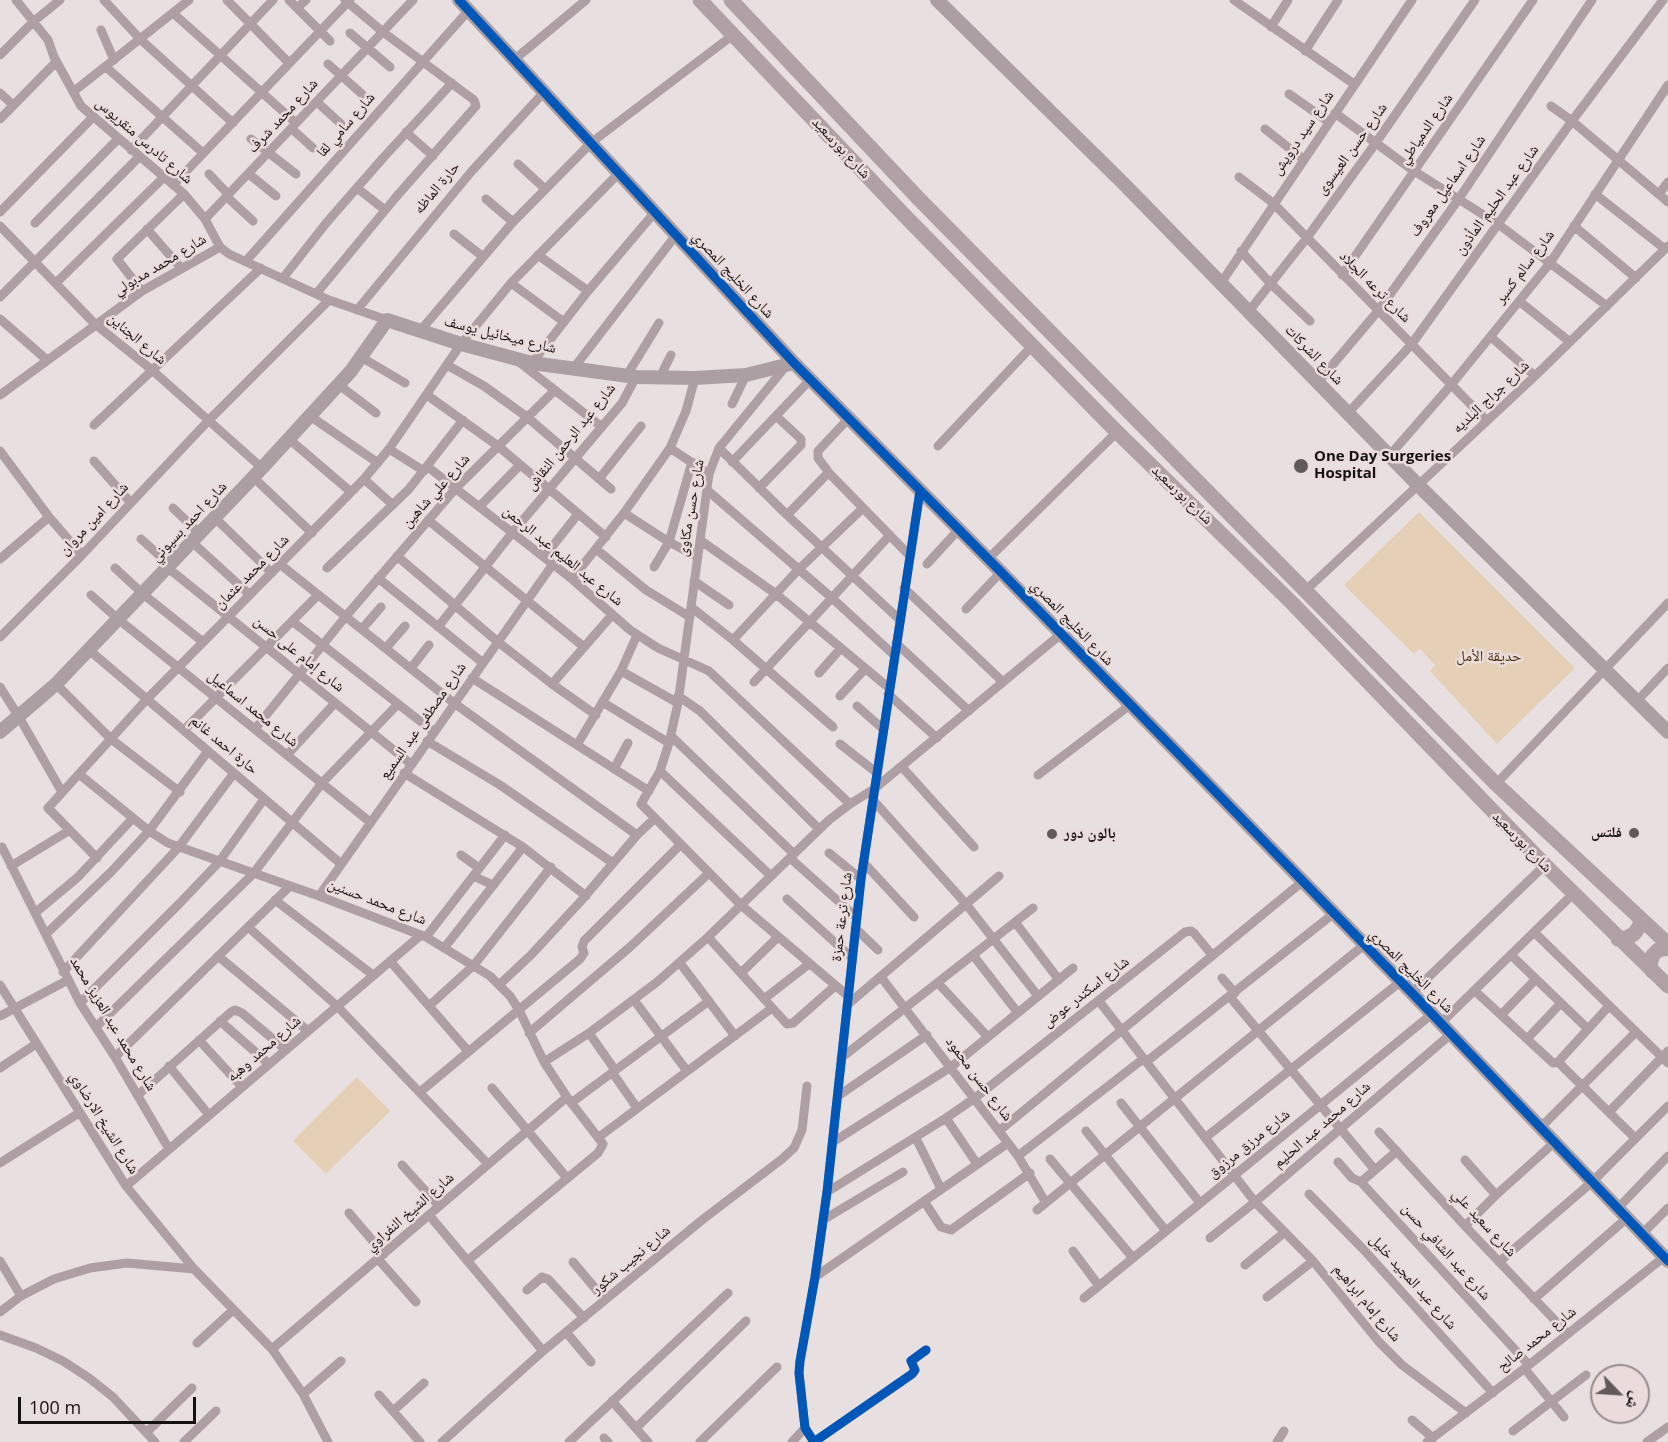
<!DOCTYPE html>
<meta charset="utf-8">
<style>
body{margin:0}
#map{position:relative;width:1668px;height:1442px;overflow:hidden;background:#e8e0e0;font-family:"Open Sans","Noto Naskh Arabic",sans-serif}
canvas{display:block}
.north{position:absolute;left:1590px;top:1364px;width:60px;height:60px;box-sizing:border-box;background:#ebdcdc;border:2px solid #968b8b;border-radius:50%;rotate:115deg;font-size:16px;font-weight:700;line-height:24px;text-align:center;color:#171212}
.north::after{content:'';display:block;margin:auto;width:21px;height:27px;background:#605a5a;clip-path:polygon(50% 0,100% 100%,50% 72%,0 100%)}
.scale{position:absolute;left:18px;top:1397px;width:178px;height:27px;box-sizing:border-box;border:3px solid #171212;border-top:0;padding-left:8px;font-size:18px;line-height:21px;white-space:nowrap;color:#171212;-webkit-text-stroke:4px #ebdcdc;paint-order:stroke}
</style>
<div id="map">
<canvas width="1668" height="1442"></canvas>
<div class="north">ش</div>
<div class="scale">100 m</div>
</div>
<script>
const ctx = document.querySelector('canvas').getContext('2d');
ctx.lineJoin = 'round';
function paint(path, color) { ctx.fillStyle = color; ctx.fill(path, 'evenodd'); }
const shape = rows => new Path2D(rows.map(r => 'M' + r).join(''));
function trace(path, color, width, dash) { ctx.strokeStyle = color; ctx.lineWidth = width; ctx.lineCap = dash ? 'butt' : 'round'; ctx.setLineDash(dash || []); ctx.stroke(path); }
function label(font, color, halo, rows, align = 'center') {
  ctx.font = font + ' "Open Sans","Noto Naskh Arabic",sans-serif'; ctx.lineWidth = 5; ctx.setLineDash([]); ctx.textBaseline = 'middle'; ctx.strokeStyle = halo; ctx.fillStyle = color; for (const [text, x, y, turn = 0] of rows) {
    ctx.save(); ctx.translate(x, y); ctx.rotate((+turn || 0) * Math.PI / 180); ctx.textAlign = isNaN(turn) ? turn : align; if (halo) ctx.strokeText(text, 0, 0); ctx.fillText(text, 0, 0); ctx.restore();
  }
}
paint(shape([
 [1419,512,1575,668,1497,744,1430,671,1435,665,1420,649,1414,654,1344,585],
 [357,1077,390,1111,326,1174,293,1141]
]), '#e5cfb6');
trace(shape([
 [16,0,48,40,54,57,81,106,184,194,205,219,220,247,229,254,329,300,387,320],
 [104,0,140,39,233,123],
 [227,0,289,63],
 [289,0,330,41],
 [1234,0,1354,84],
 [297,8,306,0],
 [173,13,296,123],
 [1271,27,1288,0],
 [101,30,114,60],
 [350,33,390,67],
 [1305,51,1338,0],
 [0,55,34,21,60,0],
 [515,59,586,0],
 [328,64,362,94],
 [106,67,203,153],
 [73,92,189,0],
 [0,93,13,105],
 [1289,94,1329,122],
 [317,102,341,124],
 [1551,106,1572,121,1668,202],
 [1335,113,1414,171,1498,224,1607,306],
 [0,119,56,62],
 [292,129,313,148],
 [1265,129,1303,159],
 [406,132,433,156],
 [251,139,296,174],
 [131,150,273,0],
 [518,164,544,188],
 [209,174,229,195],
 [249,174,276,196],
 [1239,177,1273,203,1487,421],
 [173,185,350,0],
 [357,188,385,210],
 [1595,194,1665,249],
 [1659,194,1668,182],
 [227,197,253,221],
 [486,199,513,222],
 [0,212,93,117],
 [205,219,413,0],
 [35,223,118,139],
 [0,226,95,324,152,370,262,468],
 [1574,226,1636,278],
 [147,229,181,268],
 [454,234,482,256],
 [1241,251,1270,283,1310,321],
 [538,255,588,291],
 [246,261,469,10],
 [1342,275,1533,0],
 [283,278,327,222,383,158,452,83],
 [56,283,164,177],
 [511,283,564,322],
 [1221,283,1412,0],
 [142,291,117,259,184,194],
 [316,294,396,197,476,106,474,100,383,32,345,0],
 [0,297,139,157],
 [1519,301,1570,342],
 [357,310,471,172,545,91],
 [1249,311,1306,239,1375,144,1475,0],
 [0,319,47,360],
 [420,331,513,222,592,142,733,35],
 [1491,337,1535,376],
 [361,357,405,383],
 [519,362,602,427],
 [532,363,588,291,655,212],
 [447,365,484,386,527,417,611,489],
 [786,366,719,448,709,474,678,703,669,743,660,771,641,804,741,905,848,996],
 [573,369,676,235],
 [627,375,659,323],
 [660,377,671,355],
 [1318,382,1378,311,1458,200,1592,0],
 [339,385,376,413],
 [0,395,142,291,220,247],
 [427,395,498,446,606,537],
 [732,404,746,375],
 [1348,413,1411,345,1572,121,1663,0],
 [310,416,378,463],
 [94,425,261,268],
 [289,439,351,492],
 [938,446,1033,345],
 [670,448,709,474],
 [719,448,787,515,900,620],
 [389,449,424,471],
 [0,451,49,517,82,555],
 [1390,455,1451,385,1550,263,1668,85],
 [94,461,131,503],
 [732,462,810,380],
 [428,467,572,579,630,630,658,648,709,671,850,804],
 [828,472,909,555],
 [253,477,312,533],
 [364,479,393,505],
 [599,479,641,426],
 [759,488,801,445,801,439,776,416],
 [707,490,832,598,894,655],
 [920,491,861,879,827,1192,815,1277,800,1361,799,1373,805,1428,814,1442,912,1374,915,1370,911,1361,926,1350],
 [479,507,520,465],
 [173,508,200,534],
 [624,513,669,542,698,557],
 [787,515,827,474,827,470,818,458,818,451,848,419],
 [215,518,272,573],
 [428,520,584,647],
 [141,539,170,565],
 [700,540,776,594,889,688],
 [192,542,250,595],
 [596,549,646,590,690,617],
 [397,556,498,642,552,684,596,715],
 [544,557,578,514],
 [0,559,49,517],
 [988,559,1117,432],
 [927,564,959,529],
 [281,565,454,703,637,835],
 [654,567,669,542,692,462],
 [115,568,143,594,203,642],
 [168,568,411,764],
 [327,568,409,489,463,420],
 [378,578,483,663],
 [572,579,624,513,670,448,686,411,695,378],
 [694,581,729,605],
 [904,588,1003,682],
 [1305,591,1535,376,1668,246],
 [91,595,118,619,370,822],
 [691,607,733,640,833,727],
 [966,609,1001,572],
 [292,621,434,732],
 [438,627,512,533,622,403,636,377],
 [362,629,381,607],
 [0,637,82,555,208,421,329,300],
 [733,640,798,570,863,508],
 [896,643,969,711],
 [386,648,405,626],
 [89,650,340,863],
 [411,668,429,645],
 [621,671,678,703],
 [819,673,841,648],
 [472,678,649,791],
 [754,682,890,535],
 [56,684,111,739,180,792],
 [552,684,612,615],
 [0,687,19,717,62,792],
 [888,694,937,738],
 [678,696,700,711,819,829],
 [840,696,865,669],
 [1637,701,1668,668],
 [604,703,669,743],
 [857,706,883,729],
 [255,729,346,616,456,488,554,391],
 [184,730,318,595],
 [671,736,794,854],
 [427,741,500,785,613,863],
 [840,744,877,773],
 [577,745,621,671,637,635],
 [287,755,335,703],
 [902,767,974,847],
 [614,769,628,743],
 [660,771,771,876],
 [404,773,523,847,586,896],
 [79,774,149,831,168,843,319,896,426,937,490,976,510,996,519,1010,544,1062,567,1097,603,1144,598,1153,467,1261],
 [1038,775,1130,705],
 [1496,784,1668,603],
 [873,800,966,904,1038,996],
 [2,847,80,1003,115,1057,169,1149],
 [829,853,861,879],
 [461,855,479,868],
 [97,858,48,808,147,699,364,479,389,449,461,344,511,283,619,173],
 [790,858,856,917],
 [864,863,914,917],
 [11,866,70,830],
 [473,876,493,885],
 [319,896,553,564],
 [787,899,851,957],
 [275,900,373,975],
 [35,913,78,877,133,818],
 [1015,922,1059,980],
 [248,927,337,1006,488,1164],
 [855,928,878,950],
 [1535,933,1668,1063],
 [46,934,111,872,149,831,208,751],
 [426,937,505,835],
 [708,937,787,1024,793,1023,835,986],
 [445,947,523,847],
 [973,955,1018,1013],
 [1511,955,1588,1029],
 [218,956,308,1031],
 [390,961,468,1051],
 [680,963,735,1036],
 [63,972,178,848,234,773],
 [741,973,778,937],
 [881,977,1018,1156,1046,1203],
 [1222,978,1235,993],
 [938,983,988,1037],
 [500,984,531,955,580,902,637,835,654,819],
 [0,985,126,1186,194,1269,272,1349,303,1394,328,1442],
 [1475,991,1553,1063,1558,1062,1635,1138],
 [1412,993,1545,865],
 [1230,997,1375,1170],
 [764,999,809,964],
 [634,1000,687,1071],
 [1099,1001,1255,1202,1313,1261,1379,1342,1402,1365,1466,1413],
 [80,1003,179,904,219,862,264,799],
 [847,1005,999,876],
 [429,1006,474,965,551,867],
 [1501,1015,1536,979],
 [0,1016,68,980],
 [220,1021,269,1064],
 [1441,1023,1573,894],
 [97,1026,253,874,322,783,398,704],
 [529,1033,630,947,709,873],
 [589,1033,615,1070],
 [1527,1039,1561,1003],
 [199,1040,242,1087],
 [115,1057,290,886],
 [841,1058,1033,908],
 [544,1062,589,1033,657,982,708,937,829,820,850,804,874,789,1061,634],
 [1146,1062,1333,914],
 [1558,1062,1609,1006],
 [169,1066,209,1115],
 [0,1068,36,1044],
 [612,1072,637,1108],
 [492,1088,567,1178],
 [420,1092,580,959,584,953,582,947,584,941,680,845],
 [138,1095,231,1012,235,1010,242,1013,286,1050],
 [838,1096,927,1035],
 [571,1103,709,1001],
 [1121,1103,1200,1203],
 [1609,1112,1668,1051],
 [946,1118,977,1164],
 [1541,1127,1636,1032],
 [999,1131,1302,882],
 [1086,1131,1166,1231],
 [1379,1132,1465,1226,1568,1334],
 [599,1137,772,1008],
 [916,1138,941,1189],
 [1205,1138,1400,982],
 [833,1142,951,1067,1073,968],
 [1018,1156,1143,1059],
 [1050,1159,1133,1258],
 [1465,1160,1496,1195],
 [1338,1162,1352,1178,1361,1182,1529,1365],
 [0,1163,79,1113],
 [402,1165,439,1206],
 [1361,1182,1397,1151],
 [126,1186,421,935],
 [827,1192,946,1118,975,1098,1185,932,1191,931,1194,933,1212,955],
 [1309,1194,1364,1250,1493,1393],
 [924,1201,941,1227,951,1230,1030,1173],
 [1617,1209,1668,1156],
 [1037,1210,1364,945],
 [349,1213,384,1254],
 [429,1215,543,1351],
 [823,1220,903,1172],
 [1465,1226,1496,1195,1555,1142],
 [1642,1234,1668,1208],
 [1210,1238,1255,1202,1451,1034],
 [1073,1251,1099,1286],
 [378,1259,416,1302],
 [0,1261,21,1296],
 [573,1262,605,1300],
 [1499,1262,1592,1182,1668,1106],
 [1245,1265,1285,1232],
 [815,1277,1008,1143],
 [527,1290,542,1277,548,1279,584,1318],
 [1267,1297,1313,1261],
 [1084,1298,1432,1014],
 [1534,1299,1627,1218],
 [0,1312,21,1296,54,1279,90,1268,127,1263,194,1269],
 [566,1332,591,1362],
 [0,1335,36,1348,63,1361,89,1378,113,1397,155,1442],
 [197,1343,233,1310],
 [272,1349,567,1097],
 [1525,1369,1564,1417],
 [303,1394,341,1361],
 [379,1395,420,1442],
 [612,1401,648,1442],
 [393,1411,424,1383],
 [1412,1420,1433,1438],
 [636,1428,746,1321],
 [1513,1431,1586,1375],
 [147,1432,192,1388],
 [604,1438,608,1442],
 [184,1442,216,1411],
 [442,1442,543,1351,702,1220,782,1159,794,1148,802,1130,807,1086],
 [569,1442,728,1293],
 [700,1442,777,1367],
 [792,1442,805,1428],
 [1277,1442,1284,1431],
 [1427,1442,1529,1365,1664,1257],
 [1647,1442,1668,1427]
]), '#ad9fa4', 9);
trace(shape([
 [459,0,794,363,1001,572,1412,993,1668,1261],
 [937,0,1123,183,1418,485,1668,732],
 [0,732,56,684,262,468,351,371,387,320,461,344,532,363,636,377,695,378,746,375,794,363]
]), '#ac9fa4', 14);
trace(shape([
 [700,0,904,215,1117,432,1292,603,1545,865,1668,986],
 [731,0,919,199,1496,784,1668,944],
 [1618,939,1626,938,1634,934,1639,927,1641,919],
 [1652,971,1650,963,1653,955,1658,950,1668,948]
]), '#b0a1a6', 15);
trace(shape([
 [459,0,794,363,1001,572,1412,993,1668,1261],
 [920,491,861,879,827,1192,815,1277,800,1361,799,1373,805,1428,814,1442,912,1374,915,1370,911,1361,926,1350]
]), '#0057b8', 9);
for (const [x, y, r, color] of [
 [1301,466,8,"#605a5a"],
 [1634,833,6,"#605a5a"],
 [1052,834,6,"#605a5a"]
]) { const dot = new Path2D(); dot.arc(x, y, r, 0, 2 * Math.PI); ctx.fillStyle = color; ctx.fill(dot); trace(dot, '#ebdcdc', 2); }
label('15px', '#171212', '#ebdcdc', [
 ["شارع محمد شرف",283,116,-47],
 ["شارع سامي لقا",346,125,-49],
 ["شارع الدمياطي",1426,129,-55],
 ["شارع سيد درويش",1303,133,-56],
 ["شارع تادرس منقريوس",144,141,41],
 ["شارع بورسعيد",841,148,47],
 ["شارع حسن العيسوى",1352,149,-54],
 ["شارع اسماعيل معروف",1448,186,-55],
 ["حارة الماظه",437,188,-50],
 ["شارع عبد الحليم المأذون",1497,200,-54],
 ["شارع محمد مدبولي",160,265,-31],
 ["شارع سالم كسبر",1525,267,-53],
 ["شارع الخليج المصري",733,275,47],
 ["شارع ترعه الجلاد",1375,287,45],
 ["شارع ميخائيل يوسف",500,335,14],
 ["شارع الجناين",137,339,40],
 ["شارع الشركات",1314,355,46],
 ["شارع جراج البلديه",1491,397,-43],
 ["شارع عبد الرحمن النقاش",571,437,-51],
 ["شارع علي شاهين",436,491,-48],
 ["شارع بورسعيد",1182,495,44],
 ["شارع حسن مكاوى",691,508,-80],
 ["شارع امين مروان",94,519,-47],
 ["شارع احمد بسيوني",189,522,-47],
 ["شارع عبد العليم عبد الرحمن",563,556,39],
 ["شارع محمد عثمان",252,572,-45],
 ["شارع الخليج المصري",1072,623,46],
 ["شارع إمام على حسن",299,654,39],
 ["شارع محمد اسماعيل",253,709,39],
 ["شارع مصطفى عبد السميع",423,721,-55],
 ["حارة احمد غانم",224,745,40],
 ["شارع بورسعيد",1522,842,46],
 ["شارع محمد حسنين",377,902,21],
 ["شارع ترعة حمزة",842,917,-83],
 ["شارع الخليج المصري",1411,971,45],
 ["شارع اسكندر عوض",1086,992,-38],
 ["شارع محمد عبد العزيز محمد",113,1024,59],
 ["شارع محمد وهبه",264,1049,-41],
 ["شارع حسن محمود",979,1079,53],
 ["شارع الشيخ الارضاوي",104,1123,58],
 ["شارع محمد عبد الحليم",1322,1125,-41],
 ["شارع مرزق مرزوق",1249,1144,-39],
 ["شارع الشيخ النفراوي",410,1212,-41],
 ["شارع سعيد علي",1484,1223,47],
 ["شارع عبد الشافي حسن",1446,1252,48],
 ["شارع نجيب شكور",631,1260,-40],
 ["شارع عبد المجيد خليل",1413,1282,48],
 ["شارع إمام ابراهيم",1367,1303,50],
 ["شارع محمد صالح",1537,1339,-38]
]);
label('bold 15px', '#171212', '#ebdcdc', [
 ["One Day Surgeries",1314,457],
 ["Hospital",1314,474],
 ["فلتس",1622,833,"right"],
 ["بالون دور",1064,834]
], 'left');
label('15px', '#49310a', '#ebdcdc', [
 ["حديقة الأمل",1489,657]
]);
</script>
